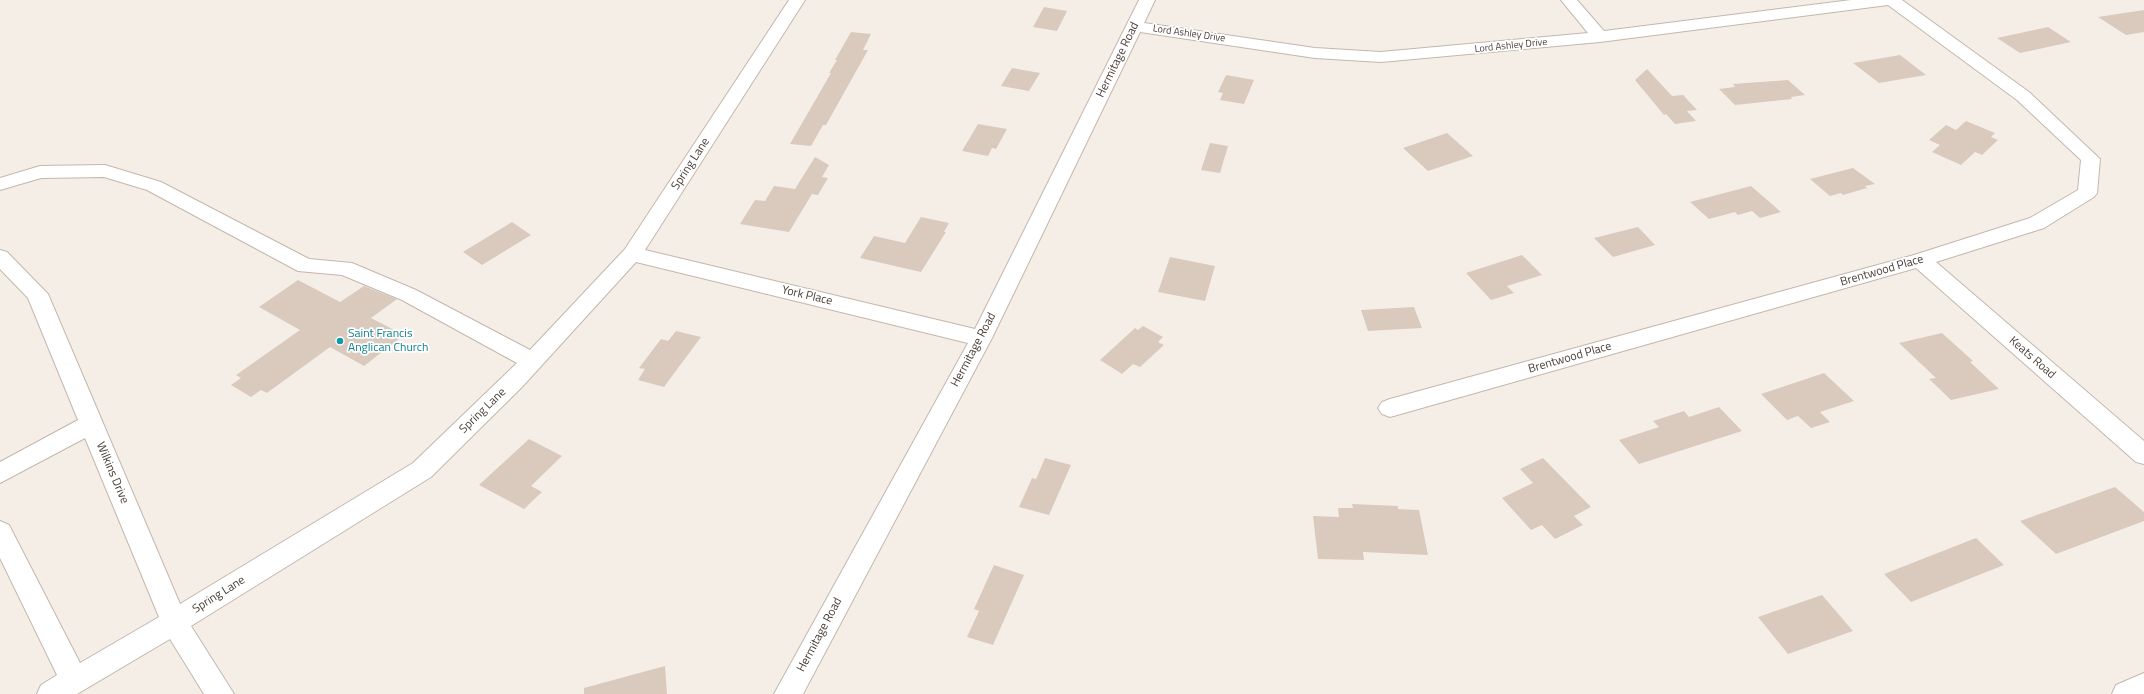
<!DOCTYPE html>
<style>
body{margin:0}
canvas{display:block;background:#f5eee7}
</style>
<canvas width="2144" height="694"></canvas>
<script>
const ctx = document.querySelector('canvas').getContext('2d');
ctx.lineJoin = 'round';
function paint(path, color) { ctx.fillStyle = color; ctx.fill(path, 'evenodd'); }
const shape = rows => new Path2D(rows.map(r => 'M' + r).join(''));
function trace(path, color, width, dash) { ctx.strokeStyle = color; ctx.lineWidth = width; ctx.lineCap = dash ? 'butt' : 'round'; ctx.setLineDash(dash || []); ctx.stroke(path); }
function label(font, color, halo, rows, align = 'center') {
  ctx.font = font + ' "Titillium Web",sans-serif'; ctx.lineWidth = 3.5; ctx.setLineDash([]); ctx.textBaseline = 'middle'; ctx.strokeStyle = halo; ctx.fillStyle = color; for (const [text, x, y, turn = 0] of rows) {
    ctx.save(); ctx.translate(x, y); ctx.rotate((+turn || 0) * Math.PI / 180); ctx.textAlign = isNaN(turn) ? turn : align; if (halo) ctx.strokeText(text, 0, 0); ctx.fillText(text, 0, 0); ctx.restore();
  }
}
paint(shape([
 [1044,7,1067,11,1057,31,1033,27],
 [2144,10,2144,32,2126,35,2098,17],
 [2048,27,2071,42,2020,53,1997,38],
 [851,32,871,34,863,50,868,50,826,125,823,125,811,146,790,144,831,73,829,73,837,60,835,60],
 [1900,55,1926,75,1879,83,1853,63],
 [1012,68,1040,73,1029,91,1001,86],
 [1647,69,1672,96,1683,95,1697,110,1687,111,1696,121,1675,124,1666,114,1664,115,1635,80],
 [1226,75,1254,80,1244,104,1220,100,1223,93,1218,92],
 [1788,80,1805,95,1791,97,1792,99,1735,105,1719,89,1735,87,1733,84],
 [1966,121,1995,133,1991,137,1998,140,1982,155,1975,152,1961,165,1932,152,1940,145,1929,140,1946,125,1956,130],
 [978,124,1007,129,996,149,992,148,988,156,962,151],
 [1447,133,1473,156,1428,171,1403,148],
 [1210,143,1228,146,1220,173,1201,170],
 [815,157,829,165,822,177,828,178,818,195,812,194,789,232,740,224,755,200,765,201,774,186,795,189],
 [1853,168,1875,184,1865,186,1867,188,1843,195,1841,193,1830,196,1810,179],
 [1751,186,1781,212,1760,218,1752,211,1738,215,1735,212,1709,219,1690,202],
 [921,217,949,223,944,232,946,232,921,272,860,258,874,236,905,243],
 [512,222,531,235,482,265,463,252],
 [1638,227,1655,245,1613,257,1594,238],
 [1522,255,1542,275,1507,286,1514,293,1491,300,1466,273],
 [1170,257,1215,266,1205,301,1158,292],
 [298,280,340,302,364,286,397,299,371,318,404,335,364,366,330,347,267,393,261,390,251,397,231,385,241,378,236,375,300,330,259,307],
 [1414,307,1422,328,1368,331,1361,310],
 [1143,326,1163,337,1158,342,1164,345,1140,367,1133,364,1122,374,1100,360,1135,328,1138,330],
 [676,331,701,337,664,387,638,380,645,369,639,368,661,339,668,341],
 [1942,333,1973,361,1970,362,1999,389,1951,400,1929,379,1936,378,1899,343],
 [1824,373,1854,401,1820,412,1830,422,1811,428,1798,416,1787,420,1761,394],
 [1719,407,1742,431,1639,464,1619,440,1659,427,1653,421,1684,411,1689,417],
 [529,439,562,456,531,486,542,492,524,509,479,485],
 [1045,458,1071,465,1049,515,1019,507,1032,478,1036,479],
 [1543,458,1591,507,1574,516,1583,525,1555,539,1542,525,1531,530,1502,498,1533,483,1520,469],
 [2115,487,2144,512,2144,521,2056,554,2020,521],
 [1352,504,1398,506,1398,509,1419,510,1428,555,1363,552,1364,560,1318,559,1313,516,1339,517,1338,508,1353,508],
 [1976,538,2004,565,1911,602,1884,574],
 [994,565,1024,575,993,645,967,637,979,611,974,609],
 [1822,595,1853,631,1788,654,1758,617],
 [665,666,667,694,584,694,584,688]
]), '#dacabe');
const minor = shape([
 [789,0,805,0,645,250,975,329,1139,0,1155,0,1144,23,1315,48,1381,52,1588,33,1561,0,1577,0,1604,31,1851,0,1902,0,2029,92,2100,159,2097,193,2094,197,2044,228,1936,262,2144,441,2144,464,2136,462,1916,268,1390,417,1382,414,1378,408,1382,402,1390,399,1914,255,2030,218,2078,190,2081,160,2017,100,1888,5,1600,42,1381,62,1315,58,1140,32,992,338,803,694,774,694,968,343,636,262,522,387,431,477,191,626,234,694,204,694,170,639,77,694,37,694,41,685,57,675,0,558,0,521,9,525,80,663,159,617,85,438,0,483,0,462,78,420,28,298,0,269,0,250,7,252,48,294,180,604,413,463,517,363,402,300,342,275,298,271,147,190,104,177,41,178,0,190,0,178,40,166,105,165,161,182,309,259,352,263,416,290,530,350,625,249,789,0],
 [2144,673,2144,694,2112,694,2116,685,2144,673]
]);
trace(minor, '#c4b7ac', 2);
paint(minor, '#fff');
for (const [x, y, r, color] of [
 [340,341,4,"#0f9aa8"]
]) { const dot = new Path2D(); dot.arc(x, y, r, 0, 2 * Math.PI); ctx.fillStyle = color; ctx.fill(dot); trace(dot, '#fff', 1.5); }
label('10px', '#483d35', '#fff', [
 ["Lord Ashley Drive",1189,34,8],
 ["Lord Ashley Drive",1511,46,-6]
]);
label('12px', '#483d35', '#fff', [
 ["Hermitage Road",1118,60,-64],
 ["Spring Lane",691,164,-57],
 ["Brentwood Place",1882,271,-16],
 ["York Place",807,296,13],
 ["Hermitage Road",974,350,-62],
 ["Brentwood Place",1570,358,-16],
 ["Keats Road",2032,358,41],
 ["Spring Lane",483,411,-44],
 ["Wilkins Drive",112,473,67],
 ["Spring Lane",219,595,-32],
 ["Hermitage Road",820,635,-62]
]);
label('12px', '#0d838f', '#fff', [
 ["Saint Francis",348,334],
 ["Anglican Church",348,348]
], 'left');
</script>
